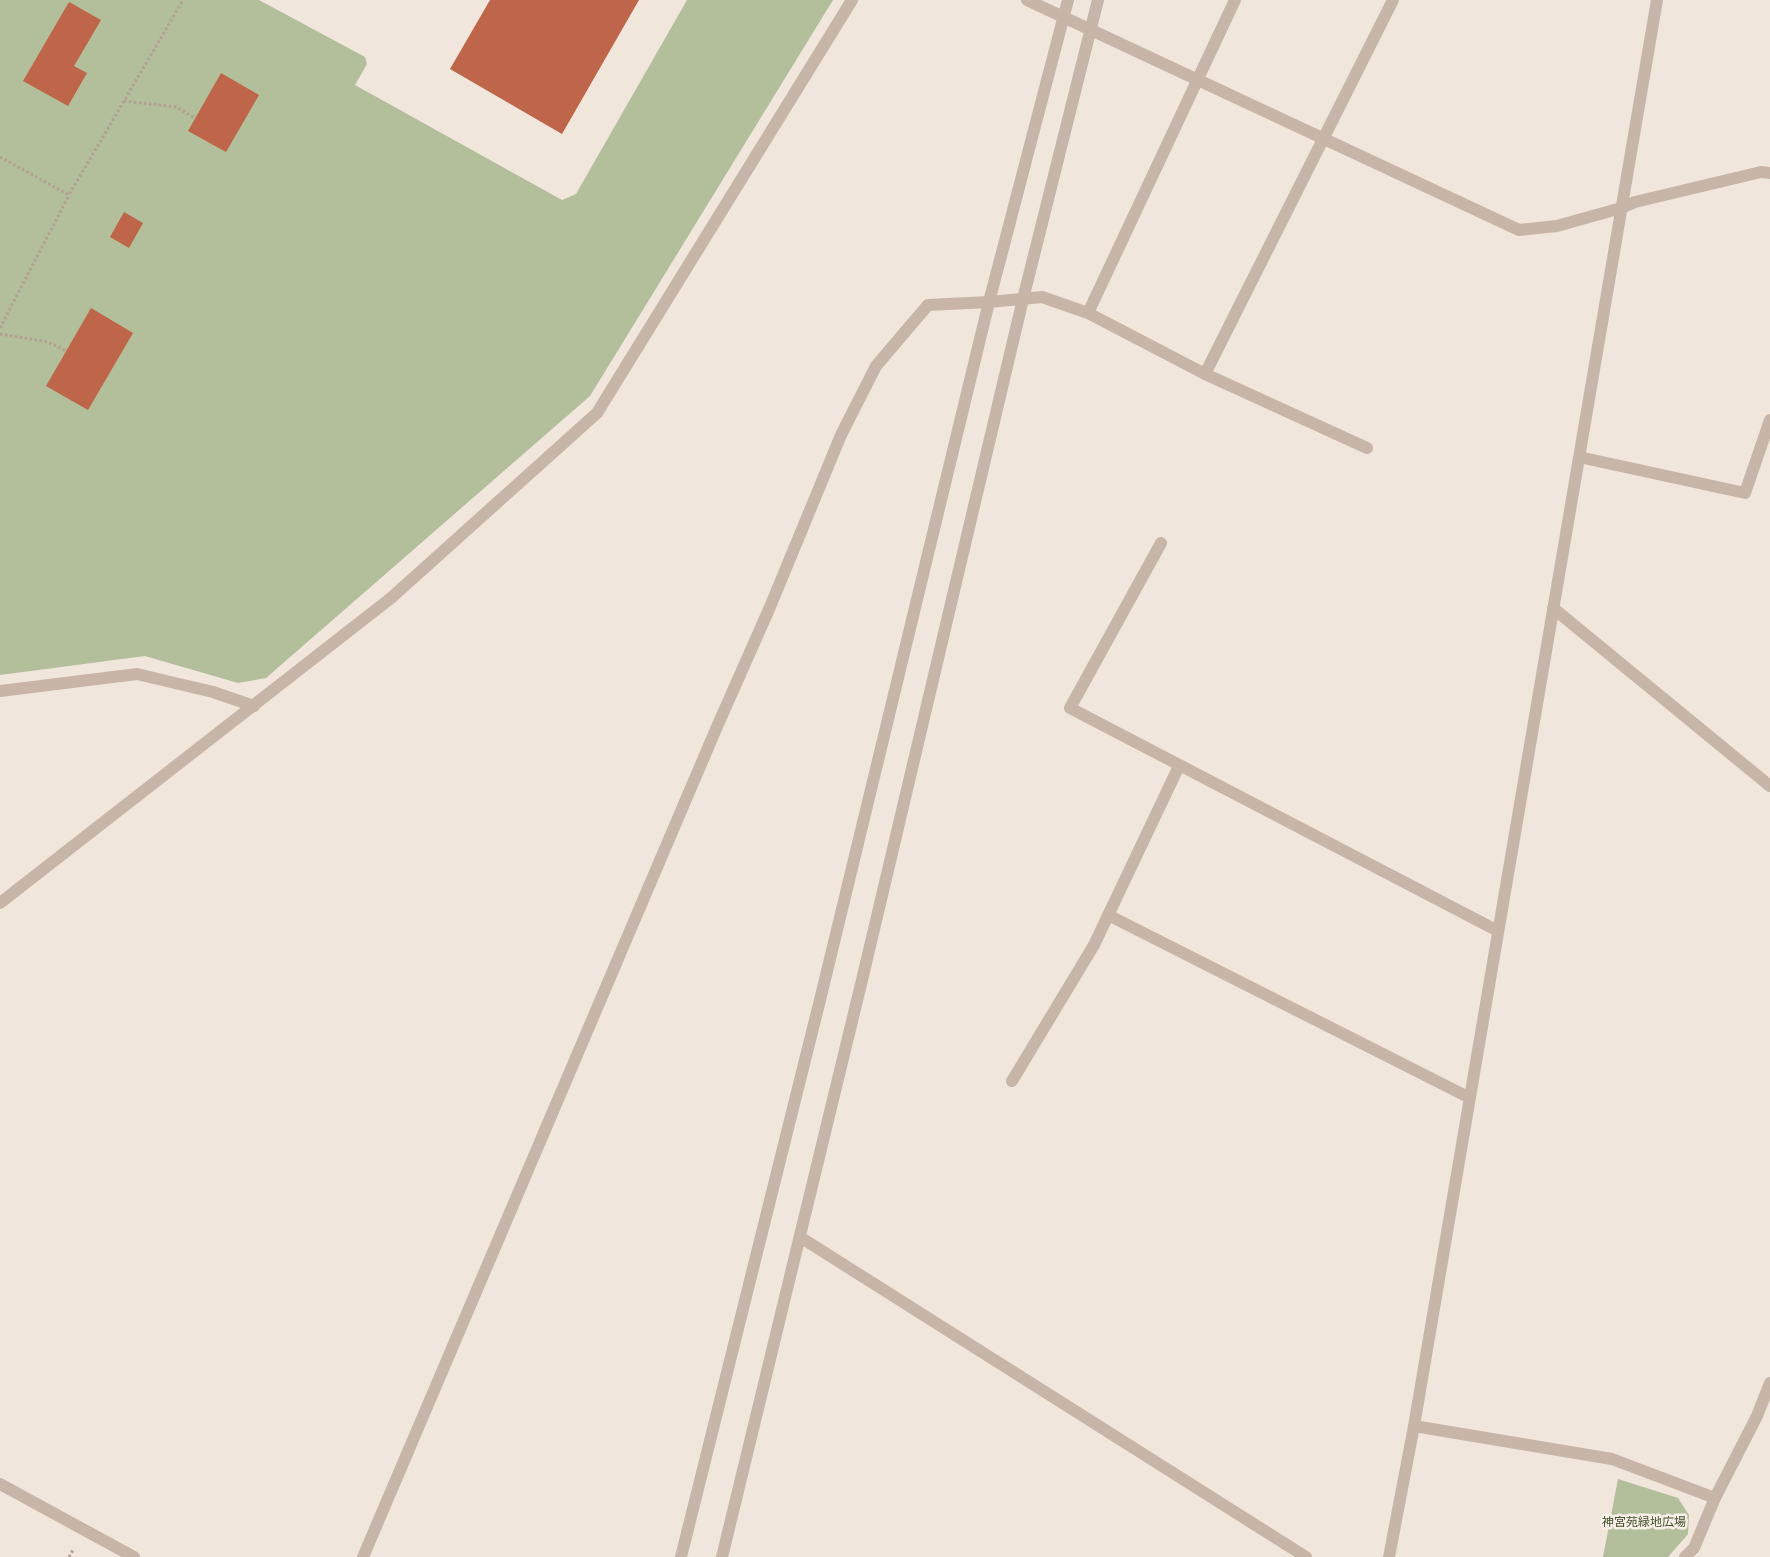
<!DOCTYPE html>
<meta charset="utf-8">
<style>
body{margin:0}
canvas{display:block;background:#f0e6db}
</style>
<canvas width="1770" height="1557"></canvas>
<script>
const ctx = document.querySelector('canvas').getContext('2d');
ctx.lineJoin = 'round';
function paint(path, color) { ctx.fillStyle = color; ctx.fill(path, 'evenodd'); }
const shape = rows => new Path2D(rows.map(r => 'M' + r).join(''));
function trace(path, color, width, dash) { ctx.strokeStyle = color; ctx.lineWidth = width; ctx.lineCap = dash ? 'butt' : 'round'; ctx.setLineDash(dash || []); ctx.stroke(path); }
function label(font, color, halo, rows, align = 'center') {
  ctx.font = font + ' "Nunito Sans","Noto Sans JP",sans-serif'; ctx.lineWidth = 5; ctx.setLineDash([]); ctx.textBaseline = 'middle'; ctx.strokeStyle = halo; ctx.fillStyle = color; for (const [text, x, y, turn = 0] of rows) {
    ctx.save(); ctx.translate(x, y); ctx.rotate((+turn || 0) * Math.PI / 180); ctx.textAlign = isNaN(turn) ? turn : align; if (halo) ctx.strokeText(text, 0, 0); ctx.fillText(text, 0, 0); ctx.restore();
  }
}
paint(shape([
 [0,0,259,0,365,57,367,64,355,85,562,200,576,194,687,0,833,0,590,396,266,678,238,683,145,656,0,675],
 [1618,1479,1678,1498,1689,1515,1688,1534,1668,1557,1603,1557]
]), '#b3be9b');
paint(shape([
 [490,0,639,0,562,134,450,69],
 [69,2,101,20,74,66,87,73,68,106,23,81],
 [221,73,259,95,226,152,188,131],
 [124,212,143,223,129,248,110,237],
 [91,308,133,333,88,410,46,386]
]), '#bf6549');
trace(shape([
 [124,101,176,107,195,118],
 [0,157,69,195,183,0],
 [0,328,69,195],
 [0,334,48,342,66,351],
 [69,1557,73,1550]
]), '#b3a092', 3, [2.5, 2.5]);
trace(shape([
 [1027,0,1519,230,1557,226,1621,208,1635,202,1761,172,1770,173],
 [1088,313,1235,0],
 [1205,374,1393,0],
 [1579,457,1745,493,1770,420],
 [1161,543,1070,708,1498,931],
 [1553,608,1770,786],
 [0,691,137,674,213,692,254,706],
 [0,903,391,598,597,413,852,0],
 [1108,915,1470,1098],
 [1012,1081,1094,945,1179,766],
 [800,1237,1306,1557],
 [1414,1426,1612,1459,1715,1498],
 [0,1484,134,1557],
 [363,1557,716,729,770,607,841,435,876,366,928,305,989,302,1042,297,1088,313,1205,374,1367,448],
 [681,1557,821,996,989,302,1068,0],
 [722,1557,862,980,1023,299,1098,0],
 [1389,1557,1414,1426,1657,0],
 [1685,1557,1694,1548,1715,1498,1757,1416,1770,1383]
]), '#c7b6a7', 12);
label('12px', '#44512c', '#f8f0e7', [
 ["神宮苑緑地広場",1644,1523]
]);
</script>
